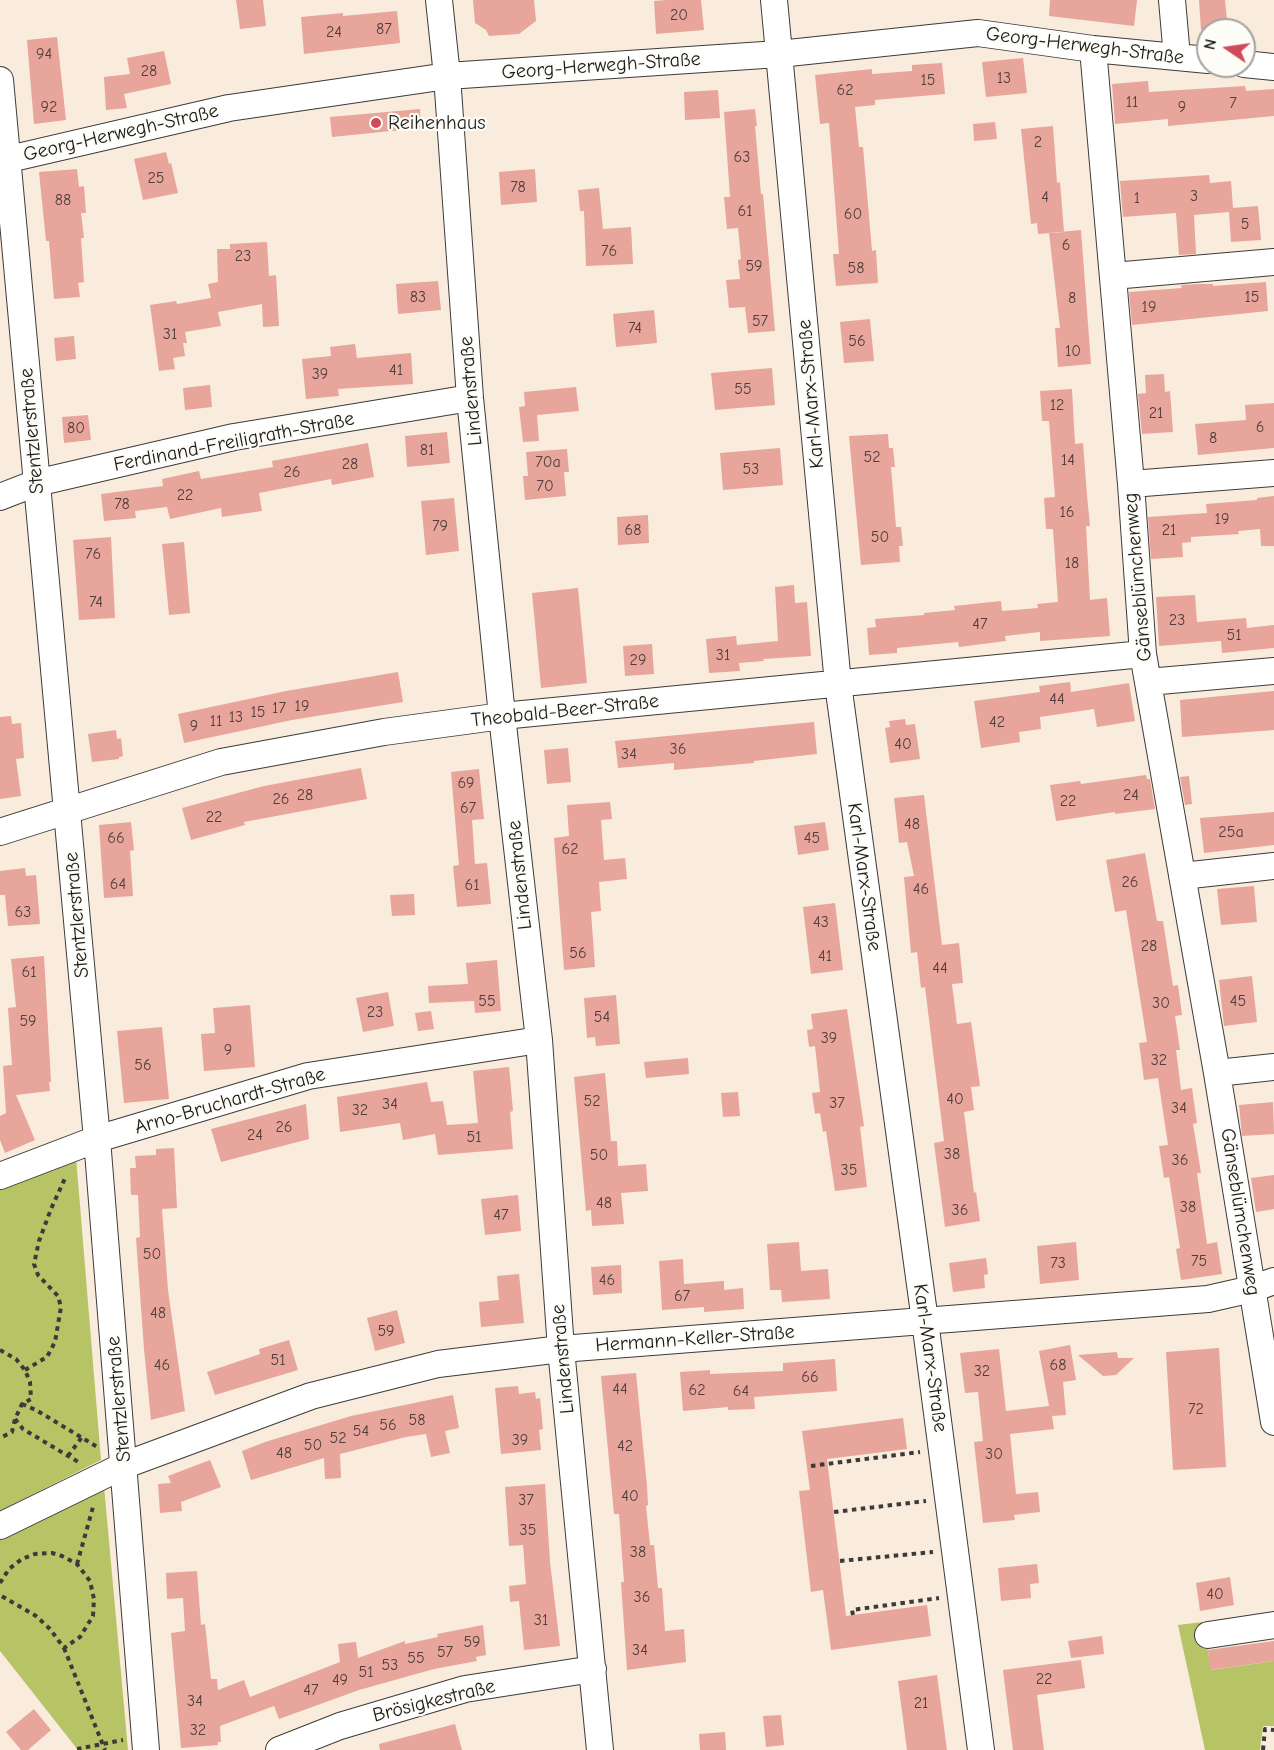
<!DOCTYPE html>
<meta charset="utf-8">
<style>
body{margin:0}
#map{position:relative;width:1274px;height:1750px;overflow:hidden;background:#f9ecdc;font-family:"Comic Neue",sans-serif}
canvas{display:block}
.north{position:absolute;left:1196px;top:18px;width:60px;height:60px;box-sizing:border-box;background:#fdfcf7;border:2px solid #a3a29f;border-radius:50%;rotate:283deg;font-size:16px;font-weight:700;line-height:24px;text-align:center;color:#1c1c1c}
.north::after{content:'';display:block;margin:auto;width:21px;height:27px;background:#d1495b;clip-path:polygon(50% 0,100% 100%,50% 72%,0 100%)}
</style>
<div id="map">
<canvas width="1274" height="1750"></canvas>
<div class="north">N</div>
</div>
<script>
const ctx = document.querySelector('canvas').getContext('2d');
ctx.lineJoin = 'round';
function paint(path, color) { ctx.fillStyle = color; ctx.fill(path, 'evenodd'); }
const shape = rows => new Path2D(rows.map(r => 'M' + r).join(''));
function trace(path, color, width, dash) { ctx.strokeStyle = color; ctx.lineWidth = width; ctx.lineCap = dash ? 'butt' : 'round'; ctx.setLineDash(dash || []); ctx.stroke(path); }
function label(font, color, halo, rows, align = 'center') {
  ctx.font = font + ' "Comic Neue",sans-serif'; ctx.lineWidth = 4.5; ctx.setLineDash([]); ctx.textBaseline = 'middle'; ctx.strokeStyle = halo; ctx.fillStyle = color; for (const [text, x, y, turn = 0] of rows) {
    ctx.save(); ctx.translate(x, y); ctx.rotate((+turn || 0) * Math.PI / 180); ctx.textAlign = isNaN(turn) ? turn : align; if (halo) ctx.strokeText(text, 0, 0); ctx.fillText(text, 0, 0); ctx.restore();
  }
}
paint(shape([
 [76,1157,101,1460,0,1511,0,1187],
 [104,1486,128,1750,78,1750,0,1651,0,1538],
 [1203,1622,1211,1670,1274,1661,1274,1726,1263,1726,1260,1750,1205,1750,1178,1625]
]), '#b7c466');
paint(shape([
 [236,0,263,0,266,26,240,29],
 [473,0,534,0,536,21,519,34,489,36,486,30,475,23],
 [667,0,701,0,704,30,656,34,654,1],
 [1050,0,1137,0,1134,26,1049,16],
 [1199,0,1225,0,1228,30,1201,30],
 [397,11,400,43,304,54,301,17,343,13,343,16],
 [57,37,66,120,34,124,27,40],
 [164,51,171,84,124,94,127,108,106,110,104,77,130,74,127,58],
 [1023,58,1027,93,986,97,982,62],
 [942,63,945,94,875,100,875,105,855,107,859,147,863,147,872,251,876,250,878,283,836,286,833,254,839,254,829,123,820,124,815,75,872,69,872,74,912,71,912,65],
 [1148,81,1149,92,1245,86,1246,91,1274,89,1274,116,1168,126,1168,119,1115,124,1112,84],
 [718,90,720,118,685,120,684,92],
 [420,109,421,128,332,137,330,117],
 [755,109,757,126,755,126,761,194,763,194,775,331,748,333,745,307,729,308,726,280,740,279,738,260,741,259,738,228,727,229,724,197,730,197,724,112],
 [995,122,997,139,974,141,973,124],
 [1053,126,1057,183,1060,182,1064,232,1038,234,1037,223,1031,224,1021,129],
 [166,152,169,164,171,163,178,193,143,200,134,159],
 [77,169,79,187,84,186,86,213,81,213,84,238,81,238,84,282,78,283,80,297,54,299,49,241,46,241,39,172],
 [535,169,537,202,501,205,499,172],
 [1209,175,1210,183,1231,181,1233,208,1258,206,1261,240,1231,242,1229,212,1194,215,1196,254,1179,255,1176,213,1123,217,1120,181],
 [599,188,603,229,631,227,633,264,586,266,584,211,580,211,578,190],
 [1081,230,1091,364,1058,367,1055,328,1060,328,1049,233],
 [267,242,269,276,276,275,279,326,263,327,262,304,218,312,221,326,185,332,187,343,183,343,185,356,173,358,175,369,159,371,150,305,176,301,177,304,211,298,208,284,218,282,217,249,230,249,230,244],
 [438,281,441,310,398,314,396,284],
 [1266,282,1268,311,1132,325,1129,292,1182,288,1181,285,1199,284,1213,284,1213,286],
 [654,310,657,343,616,347,613,314],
 [870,319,874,361,844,363,840,322],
 [74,336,76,359,56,361,54,338],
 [355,344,357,358,411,353,413,384,338,389,339,396,306,399,302,359,331,356,330,347],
 [772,368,775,405,715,410,711,373],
 [1164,374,1165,392,1170,391,1173,432,1142,434,1138,394,1146,393,1145,375],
 [210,385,212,407,185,410,183,388],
 [576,387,579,411,537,415,539,441,523,442,519,407,525,406,524,392],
 [1072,389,1075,444,1083,443,1087,495,1090,526,1086,526,1090,600,1107,598,1110,636,1040,641,1040,632,1005,636,1006,641,959,647,958,642,897,648,897,653,869,655,867,628,876,627,875,619,924,615,924,613,955,610,954,606,1001,601,1002,611,1038,608,1037,604,1058,602,1053,529,1046,529,1044,498,1055,497,1049,421,1042,421,1040,391],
 [1274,403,1274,448,1198,455,1195,424,1246,420,1245,405],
 [88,415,91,440,64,443,62,417],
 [447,432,450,463,407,467,405,436],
 [888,434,889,448,893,448,895,467,891,467,896,527,901,527,903,546,899,546,900,562,861,565,849,436],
 [368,443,374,477,332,485,331,479,259,493,262,511,222,517,221,508,170,519,167,507,135,511,136,518,104,521,101,494,163,486,162,479,199,471,201,479,273,467,272,461],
 [780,448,783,485,723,490,720,453],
 [567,449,569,472,564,472,566,496,525,500,523,476,528,476,526,452],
 [1274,496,1274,546,1261,546,1260,529,1238,531,1239,534,1191,537,1191,542,1182,543,1183,557,1151,559,1148,517,1207,513,1206,504,1257,500,1257,498],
 [454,498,459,551,426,555,421,501],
 [648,515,649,543,618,545,617,517],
 [111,537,115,618,79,620,73,540],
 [184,542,190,613,169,615,162,544],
 [794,585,795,603,807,602,811,656,763,659,764,661,739,663,740,671,709,673,706,639,736,636,737,645,778,641,775,587],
 [578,588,587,683,541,688,532,593],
 [1195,595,1197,622,1246,618,1247,628,1274,625,1274,648,1222,653,1221,641,1159,646,1156,597],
 [652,644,654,674,625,676,623,646],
 [398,672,403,702,292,720,184,743,178,714,286,691],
 [1070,682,1071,692,1129,683,1135,721,1097,727,1094,709,1040,717,1041,729,1019,732,1020,742,981,748,974,701,1040,692,1039,686],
 [1274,691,1274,730,1182,737,1180,700],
 [11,716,12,724,21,723,24,758,16,759,21,796,0,799,0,717],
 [905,719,906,725,915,724,920,759,890,763,885,728,890,727,889,721],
 [814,722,817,754,754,761,754,763,674,770,674,763,618,768,615,741],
 [116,730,117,739,121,738,123,756,119,757,119,759,92,762,88,734],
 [568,748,571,782,547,784,544,750],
 [361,768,367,799,244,822,245,825,191,840,182,808,264,786],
 [479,769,484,819,472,820,475,864,487,863,491,904,457,907,453,866,459,865,451,772],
 [1146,775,1147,779,1150,779,1155,809,1115,814,1115,812,1056,821,1050,785,1080,781,1081,784],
 [1189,776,1192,804,1185,805,1180,777],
 [924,795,942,945,959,943,963,983,952,984,957,1024,971,1022,980,1086,971,1087,974,1110,964,1112,974,1193,976,1192,980,1221,945,1227,934,1143,944,1141,925,987,921,988,917,952,911,953,904,877,914,876,907,842,899,843,894,798],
 [610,802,612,819,601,820,604,860,625,858,627,879,599,882,601,911,591,912,595,967,564,970,554,838,569,836,567,805],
 [1274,812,1274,845,1204,853,1200,818],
 [131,822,134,850,130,851,133,896,104,898,99,825],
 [825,822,829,850,798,855,794,826],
 [1145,853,1157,921,1163,921,1173,986,1178,985,1182,1015,1175,1016,1180,1050,1176,1050,1181,1090,1192,1088,1197,1123,1193,1124,1201,1173,1197,1173,1207,1244,1217,1242,1222,1274,1181,1280,1176,1249,1180,1248,1169,1177,1164,1178,1159,1146,1168,1145,1158,1078,1144,1080,1139,1043,1147,1042,1126,910,1115,912,1106,860],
 [25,868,26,876,36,875,40,924,8,926,5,895,0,895,0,871],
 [1254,886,1257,922,1221,925,1217,889],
 [414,894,415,915,392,916,390,895],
 [835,903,843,970,811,974,803,907],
 [44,956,51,1082,49,1082,50,1091,16,1095,35,1140,5,1153,0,1140,0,1116,6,1113,3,1066,12,1065,8,1008,16,1007,11,959],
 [497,960,501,1011,475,1013,474,1001,429,1003,428,986,468,984,466,963],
 [1252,976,1257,1022,1224,1026,1219,980],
 [388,992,394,1026,363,1032,356,998],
 [616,995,620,1044,596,1046,595,1037,587,1038,584,998],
 [250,1005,255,1067,204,1071,201,1034,215,1033,213,1008],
 [847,1009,864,1126,860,1127,867,1187,835,1191,826,1131,823,1132,820,1113,815,1114,812,1093,820,1092,815,1046,809,1047,807,1030,813,1029,811,1014],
 [431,1011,434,1029,418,1031,415,1013],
 [162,1027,169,1099,124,1103,117,1031],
 [688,1058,689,1074,646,1078,644,1062],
 [509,1067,513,1111,510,1112,513,1149,438,1155,435,1134,403,1140,400,1123,340,1132,337,1097,427,1082,431,1102,443,1101,447,1125,478,1123,473,1071],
 [605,1073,611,1141,617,1141,618,1166,646,1164,648,1191,621,1193,624,1224,592,1226,591,1210,586,1211,574,1077],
 [738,1092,740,1116,723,1117,721,1093],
 [1273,1102,1274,1134,1242,1136,1239,1105],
 [306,1104,309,1139,221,1162,211,1129],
 [174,1148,177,1208,162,1209,168,1290,185,1411,151,1420,144,1349,136,1238,140,1237,138,1195,131,1195,130,1168,136,1168,135,1156,156,1155,156,1149],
 [1274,1175,1274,1209,1256,1212,1251,1178],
 [518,1195,521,1231,485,1235,481,1199],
 [799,1242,801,1271,828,1269,830,1299,782,1302,781,1290,770,1290,767,1244],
 [1076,1242,1079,1280,1040,1284,1037,1246],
 [986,1258,988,1274,984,1275,985,1288,953,1292,949,1263],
 [683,1259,684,1284,724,1281,724,1290,743,1288,744,1309,704,1312,704,1307,662,1310,659,1261],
 [621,1265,622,1293,593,1295,591,1267],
 [519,1274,524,1323,481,1327,479,1302,499,1300,497,1276],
 [397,1310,405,1343,375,1351,367,1318],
 [289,1340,298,1370,215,1395,207,1372,260,1354,259,1349],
 [1070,1345,1076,1380,1063,1382,1066,1415,1052,1416,1054,1429,1010,1434,1016,1494,1038,1492,1040,1512,1014,1515,1015,1520,983,1523,974,1442,983,1441,978,1392,965,1393,960,1353,999,1349,1006,1411,1049,1406,1039,1351],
 [1219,1348,1226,1467,1173,1470,1166,1352],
 [1117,1352,1118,1358,1134,1358,1116,1375,1103,1376,1078,1355],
 [835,1359,837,1391,754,1397,755,1409,728,1410,728,1407,683,1411,680,1372,710,1370,710,1374,783,1371,783,1363],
 [636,1373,647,1486,648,1505,646,1506,650,1545,654,1545,658,1588,662,1588,665,1631,684,1629,686,1662,627,1670,621,1582,624,1582,619,1514,614,1514,601,1376],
 [518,1386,519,1394,535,1392,536,1399,540,1398,543,1429,539,1430,541,1450,501,1454,495,1388],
 [453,1395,459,1428,445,1431,450,1453,431,1457,426,1434,406,1437,340,1454,341,1478,325,1479,324,1458,251,1480,242,1451,265,1442,351,1416],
 [903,1418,907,1449,827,1459,846,1616,927,1605,931,1636,831,1650,823,1590,811,1592,799,1491,810,1490,802,1431],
 [210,1460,221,1487,181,1502,182,1511,160,1513,158,1484,171,1483,168,1476],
 [545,1484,550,1562,560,1646,524,1650,519,1601,510,1602,509,1586,526,1584,523,1545,509,1546,505,1487],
 [1037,1564,1039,1583,1030,1584,1031,1598,1001,1601,998,1568],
 [197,1571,201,1625,205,1624,211,1679,217,1679,218,1690,244,1680,250,1697,291,1681,340,1662,338,1644,356,1642,358,1658,405,1641,405,1644,438,1637,437,1634,483,1625,486,1655,476,1657,477,1661,434,1669,359,1690,279,1719,274,1706,220,1726,221,1742,218,1742,218,1745,181,1748,171,1633,185,1631,183,1598,167,1599,166,1573],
 [1230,1577,1234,1605,1200,1611,1196,1583],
 [1102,1636,1104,1654,1071,1658,1068,1641],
 [1274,1641,1274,1661,1210,1670,1208,1650],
 [1081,1660,1085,1688,1037,1695,1044,1750,1013,1750,1003,1670],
 [937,1675,947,1750,907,1750,898,1681],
 [34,1709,51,1730,28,1750,21,1750,6,1732],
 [781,1715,784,1745,766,1747,763,1716],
 [455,1724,462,1750,380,1750,379,1744],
 [725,1732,726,1750,700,1750,699,1734]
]), '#e7a59c');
const minor = shape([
 [439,0,447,76,470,398,502,716,539,1040,561,1349,600,1750],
 [774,0,838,684,925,1321,981,1750],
 [1172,0,1177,57],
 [1093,49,1131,484,1143,654,1217,1073,1274,1422],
 [1244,64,1274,67],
 [0,80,97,1139,146,1750],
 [0,161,229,108,447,76,779,54,978,33,1093,49,1208,60],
 [1113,276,1274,262],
 [1131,484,1274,473],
 [0,497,36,483,234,437,470,398],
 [1148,682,1274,671],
 [0,832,221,762,384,732,502,716,1143,654],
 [1182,876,1274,866],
 [1217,1073,1274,1067],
 [0,1176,97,1139,308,1076,539,1040],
 [0,1526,125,1465,311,1396,438,1364,561,1349,1208,1299,1252,1289,1274,1281],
 [1208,1635,1274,1625],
 [279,1750,340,1726,465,1689,593,1669]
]);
trace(minor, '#3d3b39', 28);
trace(shape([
 [0,1350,16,1359,25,1370,30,1382,31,1399,22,1404,15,1419,12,1432,0,1438],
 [25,1370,47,1357,55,1342,61,1307,58,1296,38,1275,34,1264,39,1241,51,1209,66,1176],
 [22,1404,36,1410,99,1448],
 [15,1419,23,1429,80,1463],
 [68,1456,82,1437],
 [811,1466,920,1452],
 [834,1512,926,1501],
 [840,1561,933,1552],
 [77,1564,93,1507],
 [0,1583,9,1569,22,1559,35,1554,52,1553,62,1556,77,1564,90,1581,94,1599,93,1616,80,1637,64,1648,50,1629,36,1616,0,1595],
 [853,1615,852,1610,939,1598],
 [64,1648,105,1750],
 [77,1749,123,1740],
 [1263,1750,1265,1729,1274,1730]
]), '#3d3b39', 4, [4.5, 4.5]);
trace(minor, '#fff', 26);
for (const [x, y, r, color] of [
 [376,123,6,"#d1495b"]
]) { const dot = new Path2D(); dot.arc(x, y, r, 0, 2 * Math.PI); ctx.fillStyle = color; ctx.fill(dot); trace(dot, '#fdfcf7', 2); }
label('16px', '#4f3e3c', null, [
 ["20",679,15],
 ["87",384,29],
 ["24",334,32],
 ["94",44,54],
 ["28",149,71],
 ["13",1004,78],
 ["15",928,80],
 ["62",845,90],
 ["11",1132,102],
 ["7",1233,103],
 ["92",49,107],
 ["9",1182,107],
 ["2",1038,142],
 ["63",742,157],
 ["25",156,178],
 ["78",518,187],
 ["3",1194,196],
 ["4",1045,197],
 ["1",1137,198],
 ["88",63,200],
 ["61",745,211],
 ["60",853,214],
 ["5",1245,224],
 ["6",1066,245],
 ["76",609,251],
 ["23",243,256],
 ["59",754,266],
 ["58",856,268],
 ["83",418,297],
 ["15",1252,297],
 ["8",1072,298],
 ["19",1149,307],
 ["57",760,321],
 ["74",635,328],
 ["31",170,334],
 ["56",857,341],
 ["10",1073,351],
 ["41",396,370],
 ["39",320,374],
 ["55",743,389],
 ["12",1057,405],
 ["21",1156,413],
 ["6",1260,427],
 ["80",76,428],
 ["8",1213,438],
 ["81",427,450],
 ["52",872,457],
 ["14",1068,460],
 ["70a",548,462],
 ["28",350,464],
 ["53",751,469],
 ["26",292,472],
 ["70",545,486],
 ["22",185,495],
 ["78",122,504],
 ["16",1067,512],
 ["19",1222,519],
 ["79",440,526],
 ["68",633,530],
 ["21",1169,530],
 ["50",880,537],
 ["76",93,554],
 ["18",1072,563],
 ["74",96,602],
 ["23",1177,620],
 ["47",980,624],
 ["51",1234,635],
 ["31",723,655],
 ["29",638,660],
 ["44",1057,699],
 ["19",302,706],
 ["17",279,708],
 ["15",258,712],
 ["13",236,717],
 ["11",216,721],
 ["42",997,722],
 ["9",194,726],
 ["40",903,744],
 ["36",678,749],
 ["34",629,754],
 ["69",466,783],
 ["28",305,795],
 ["24",1131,795],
 ["26",281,799],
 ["22",1068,801],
 ["67",468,808],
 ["22",214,817],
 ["48",912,824],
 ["25a",1231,832],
 ["66",116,838],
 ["45",812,838],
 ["62",570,849],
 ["26",1130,882],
 ["64",118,884],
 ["61",472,885],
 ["46",921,889],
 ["63",23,912],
 ["43",821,922],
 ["28",1149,946],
 ["56",578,953],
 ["41",825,956],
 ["44",940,968],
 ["61",29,972],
 ["55",487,1001],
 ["45",1238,1001],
 ["30",1161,1003],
 ["23",375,1012],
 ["54",602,1017],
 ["59",28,1021],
 ["39",829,1038],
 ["9",228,1050],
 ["32",1159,1060],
 ["56",143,1065],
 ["40",955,1099],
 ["52",592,1101],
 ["37",837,1103],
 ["34",390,1104],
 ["34",1179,1108],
 ["32",360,1110],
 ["26",284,1127],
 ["24",255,1135],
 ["51",474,1137],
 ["38",952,1154],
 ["50",599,1155],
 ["36",1180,1160],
 ["35",849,1170],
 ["48",604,1203],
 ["38",1188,1207],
 ["36",960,1210],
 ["47",501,1215],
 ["50",152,1254],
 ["75",1199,1261],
 ["73",1058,1263],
 ["46",607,1280],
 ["67",682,1296],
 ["48",158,1313],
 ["59",386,1331],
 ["51",278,1360],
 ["46",162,1365],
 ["68",1058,1365],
 ["32",982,1371],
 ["66",810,1377],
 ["44",620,1389],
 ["62",697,1390],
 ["64",741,1391],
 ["72",1196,1409],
 ["58",417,1420],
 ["56",388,1425],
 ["54",361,1431],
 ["52",338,1438],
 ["39",520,1440],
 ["50",313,1445],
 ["42",625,1446],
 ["48",284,1453],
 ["30",994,1454],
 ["40",630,1496],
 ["37",526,1500],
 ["35",528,1530],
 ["38",638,1552],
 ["40",1215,1594],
 ["36",642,1597],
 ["31",541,1620],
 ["59",472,1642],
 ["34",640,1650],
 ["57",445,1652],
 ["55",416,1658],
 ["53",390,1665],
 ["51",366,1672],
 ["22",1044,1679],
 ["49",340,1680],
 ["47",311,1690],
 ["34",195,1701],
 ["21",921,1703],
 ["32",198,1730]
]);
label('20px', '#1c1c1c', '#fdfcf7', [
 ["Georg-Herwegh-Straße",1085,46,7],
 ["Georg-Herwegh-Straße",601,66,-4],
 ["Georg-Herwegh-Straße",121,133,-13],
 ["Lindenstraße",471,391,-95],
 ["Karl-Marx-Straße",811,394,-95],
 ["Stentzlerstraße",32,431,-95],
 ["Ferdinand-Freiligrath-Straße",234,442,-11],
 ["Gänseblümchenweg",1138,577,-95],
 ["Theobald-Beer-Straße",565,711,-6],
 ["Lindenstraße",520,875,-96],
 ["Karl-Marx-Straße",864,877,82],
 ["Stentzlerstraße",77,915,-95],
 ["Arno-Bruchardt-Straße",230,1101,-16],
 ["Gänseblümchenweg",1240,1212,81],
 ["Hermann-Keller-Straße",695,1339,-4],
 ["Karl-Marx-Straße",930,1358,82],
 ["Lindenstraße",563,1359,-95],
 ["Stentzlerstraße",119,1399,-95],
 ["Brösigkestraße",434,1701,-14]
]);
label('20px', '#1c1c1c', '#fdfcf7', [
 ["Reihenhaus",388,123]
], 'left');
</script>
